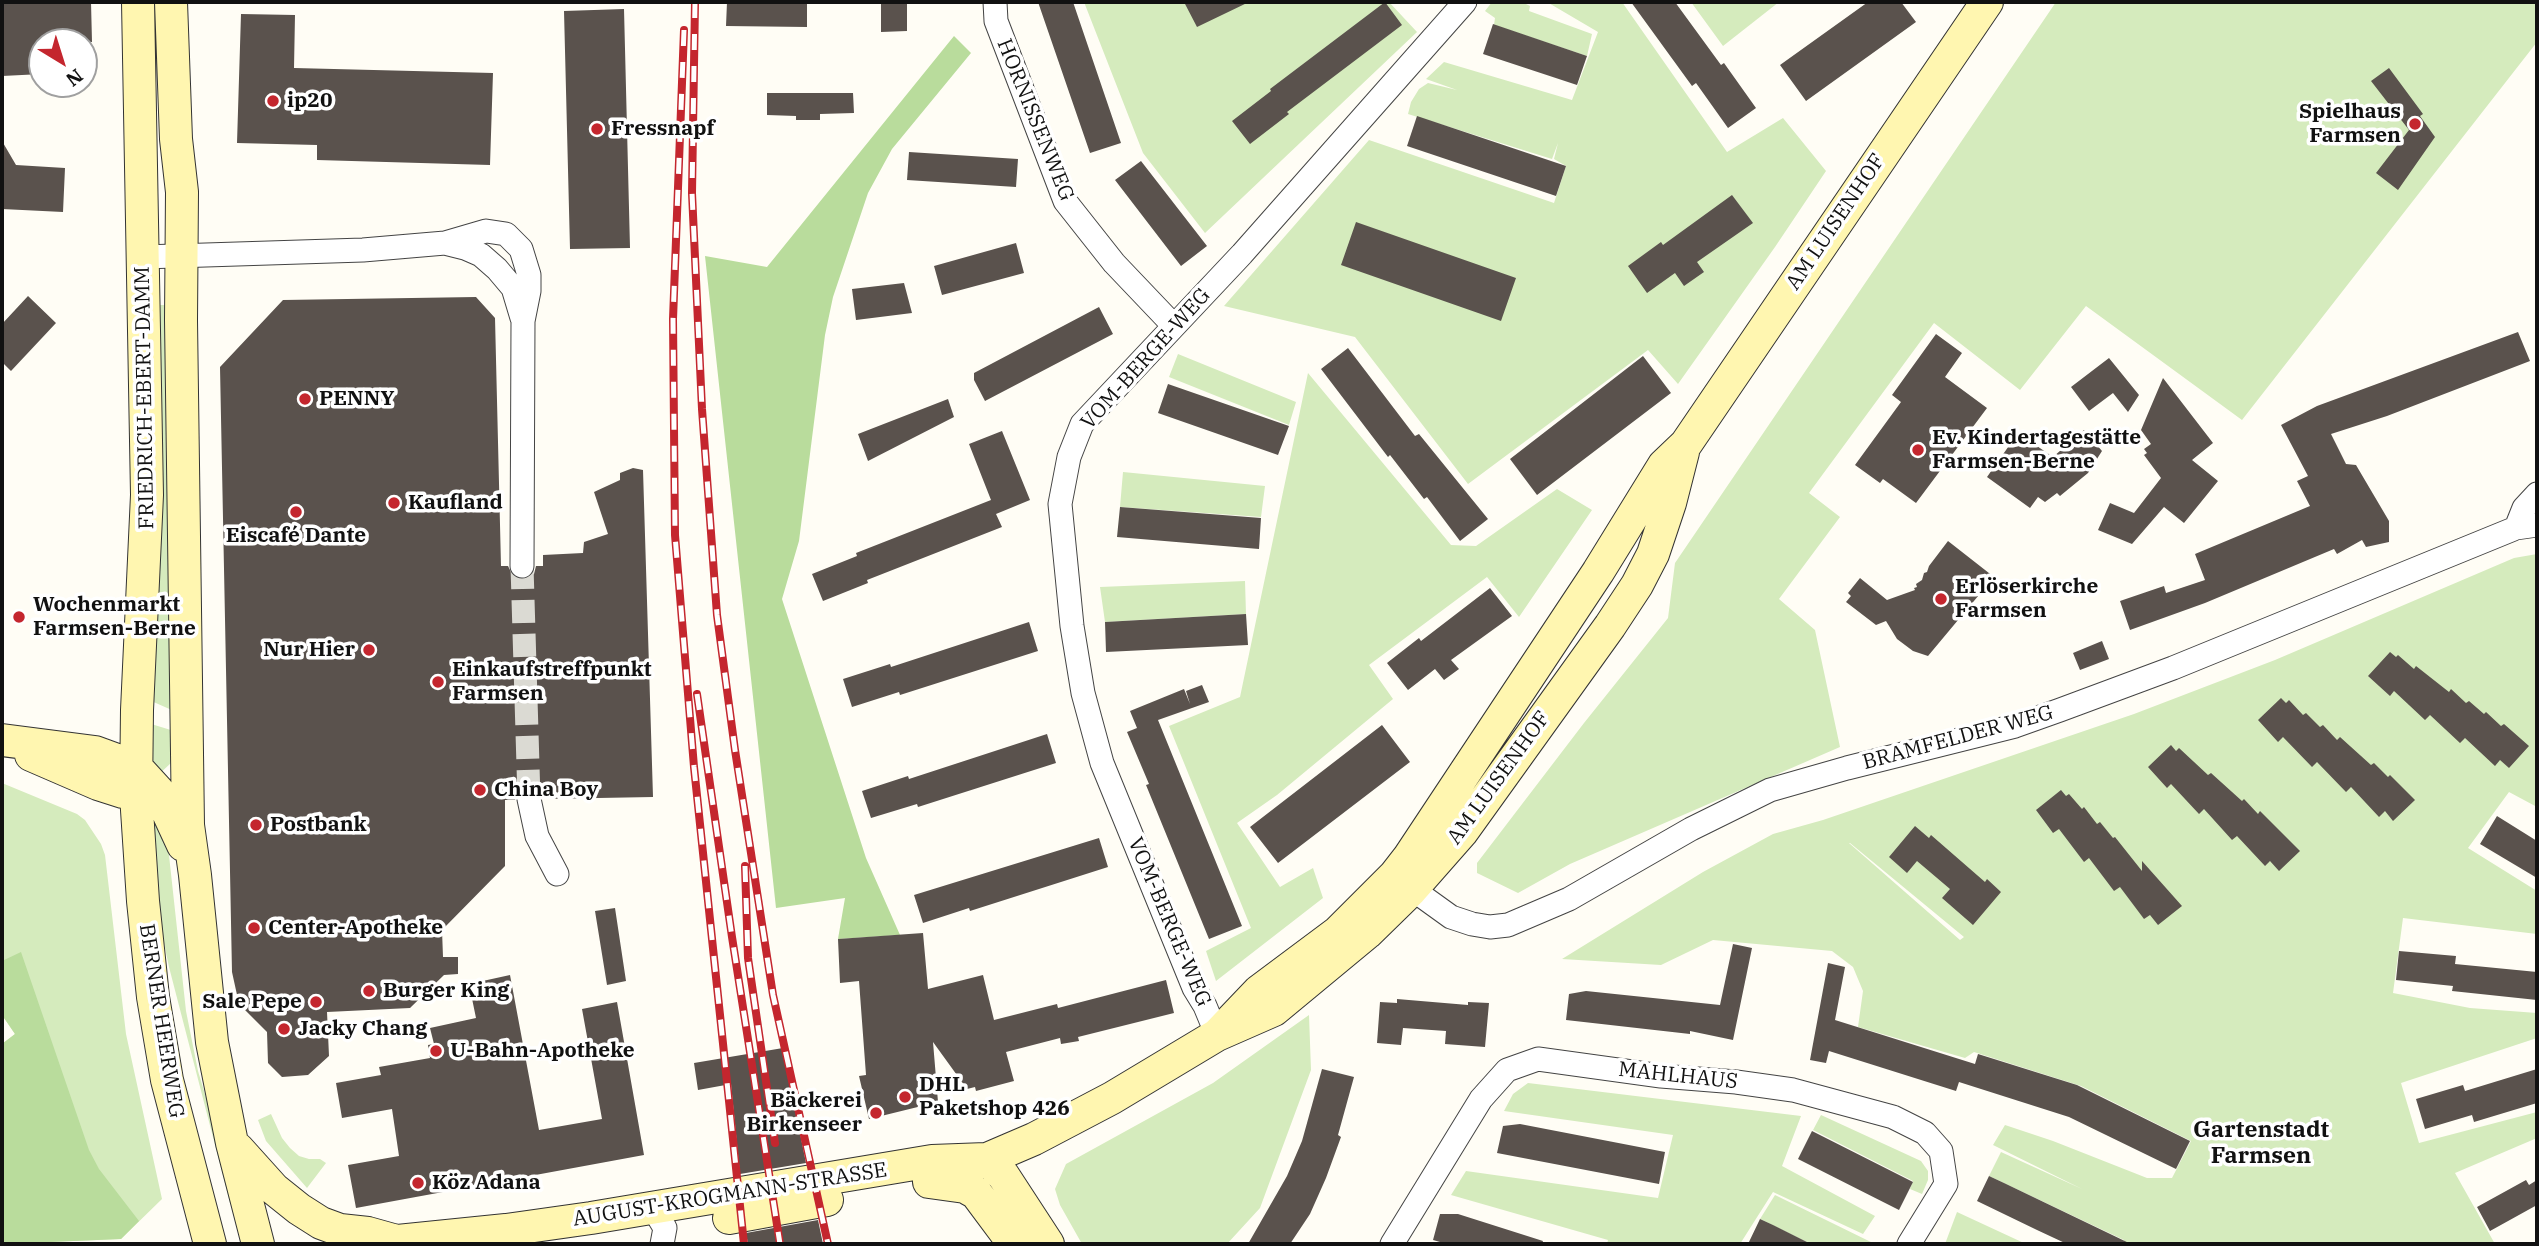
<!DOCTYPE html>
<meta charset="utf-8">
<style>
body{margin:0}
#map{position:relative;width:2539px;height:1246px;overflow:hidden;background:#fffdf5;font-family:"IBM Plex Serif",serif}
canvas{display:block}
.frame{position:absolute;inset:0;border:4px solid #111;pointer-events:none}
.north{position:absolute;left:28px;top:28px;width:70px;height:70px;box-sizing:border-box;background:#fff;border:2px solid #a0a0a0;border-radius:50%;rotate:142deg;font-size:19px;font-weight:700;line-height:28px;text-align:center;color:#111}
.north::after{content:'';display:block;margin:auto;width:24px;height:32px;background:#c4262e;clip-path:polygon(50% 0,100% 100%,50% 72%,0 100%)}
</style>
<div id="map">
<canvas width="2539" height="1246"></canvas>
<div class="frame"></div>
<div class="north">N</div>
</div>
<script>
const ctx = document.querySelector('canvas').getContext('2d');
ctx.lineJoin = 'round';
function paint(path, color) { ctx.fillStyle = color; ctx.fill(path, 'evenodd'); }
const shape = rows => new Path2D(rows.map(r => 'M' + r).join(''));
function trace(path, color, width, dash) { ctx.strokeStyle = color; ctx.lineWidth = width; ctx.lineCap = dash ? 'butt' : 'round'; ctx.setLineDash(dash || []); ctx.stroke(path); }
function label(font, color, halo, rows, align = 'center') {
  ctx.font = font + ' "IBM Plex Serif",serif'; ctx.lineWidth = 7; ctx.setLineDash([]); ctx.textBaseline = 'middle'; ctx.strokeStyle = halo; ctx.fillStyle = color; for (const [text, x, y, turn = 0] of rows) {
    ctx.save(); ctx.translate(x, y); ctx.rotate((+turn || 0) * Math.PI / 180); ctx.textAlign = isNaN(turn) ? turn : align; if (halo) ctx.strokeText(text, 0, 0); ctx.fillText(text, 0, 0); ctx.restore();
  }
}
paint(shape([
 [1084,2,1389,2,1417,32,1205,233,1143,153],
 [1492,2,1522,2,1530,6,1529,11,1592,34,1587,56,1494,25,1495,18,1485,11],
 [1547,2,1622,2,1727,152,1783,118,1826,171,1775,247,1678,384,1648,350,1468,484,1355,337,1224,306,1369,140,1554,203,1566,166,1554,159,1558,143,1552,159,1408,114,1411,102,1419,89,1428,83,1457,90,1426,79,1444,62,1572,100,1598,32],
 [1691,2,1779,2,1723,46],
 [2056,2,2537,2,2537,42,2242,420,2086,306,2020,390,1934,323,1809,493,1840,517,1779,599,1815,630,1840,747,1570,864,1518,893,1477,873,1477,863,1584,723,1668,618,1675,563],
 [156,305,171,305,174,711,149,700],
 [1178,354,1296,402,1289,425,1169,377],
 [1308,373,1451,545,1476,546,1557,489,1592,510,1519,617,1487,577,1369,665,1393,699,1277,795,1237,823,1280,887,1313,868,1323,898,1216,981,1206,951,1251,928,1169,726,1240,697],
 [1123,472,1265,486,1261,517,1120,507],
 [2537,554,2537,807,2509,792,2468,848,2537,891,2537,934,2403,918,2393,993,2470,1008,2537,1013,2537,1038,2401,1083,2419,1143,2537,1112,2537,1138,2455,1173,2495,1244,2123,1244,2124,1240,1989,1176,2001,1152,2082,1189,1993,1145,2005,1125,2053,1141,2147,1178,2172,1178,2191,1141,2081,1086,1974,1052,1965,1058,1858,1027,1863,991,1853,967,1832,951,1713,940,1661,965,1562,959,1703,872,1773,834,1823,820,2134,714,2275,660,2514,558],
 [1849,843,1850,843,1964,937,1960,940],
 [1245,581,1246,614,1105,622,1100,587],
 [148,723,174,731,174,753,171,763,157,776,152,774],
 [2,783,77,814,85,820,101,844,105,855,126,1034,162,1199,121,1239,2,1244,2,1044,15,1034,2,1015],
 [148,806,167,837,186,1011,198,1071,238,1203,230,1203,169,967,155,900],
 [1309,1015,1311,1070,1260,1208,1227,1244,1082,1244,1060,1205,1055,1189,1066,1164,1213,1083],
 [1528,1083,1801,1116,1782,1166,1875,1216,1863,1234,1773,1192,1740,1244,1607,1244,1608,1240,1451,1195,1466,1171,1658,1198,1673,1135,1504,1111,1513,1094],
 [271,1114,282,1138,290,1148,299,1156,309,1159,320,1159,326,1163,307,1188,266,1141,258,1120],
 [1821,1115,1921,1161,1928,1171,1928,1180,1922,1194,1910,1189,1913,1181,1813,1130],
 [1775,1195,1875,1244,1811,1244,1760,1219],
 [1957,1212,2026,1244,1945,1244]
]), '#d5ebbd');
paint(shape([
 [954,36,971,53,892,149,868,193,833,297,825,335,799,541,782,599,866,858,900,935,838,939,845,898,776,908,705,256,767,267],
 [21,952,89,1150,99,1169,139,1221,121,1239,2,1244,2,1044,15,1034,2,1015,2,961]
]), '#b9dc9c');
paint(shape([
 [2,2,91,2,92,42,42,42,42,74,2,76],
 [727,2,807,2,807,27,726,26],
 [881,2,907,2,907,31,881,32],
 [1038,2,1073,2,1121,143,1090,153],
 [1184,2,1249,2,1197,27],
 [1385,2,1402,25,1287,112,1289,114,1250,144,1232,121,1271,91,1270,89],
 [1631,2,1675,2,1721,65,1724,63,1756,108,1728,128,1696,83,1692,86],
 [1868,2,1901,2,1916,22,1806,101,1780,65],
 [624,9,630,248,570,249,564,11],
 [241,14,295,15,294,68,493,73,490,165,317,160,317,145,237,143],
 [1493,24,1587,56,1577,85,1483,54],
 [2389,68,2423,114,2420,116,2435,137,2398,190,2376,173,2409,130,2371,81],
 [767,93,853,93,854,113,820,114,820,120,796,120,796,116,767,115],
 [1417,116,1566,166,1556,196,1407,146],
 [2,141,16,165,65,168,63,212,2,209],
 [909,152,1018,159,1016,187,907,180],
 [1141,161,1207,246,1181,266,1115,180],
 [1732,195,1753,223,1697,262,1704,272,1684,286,1675,273,1647,293,1628,266,1661,242,1663,245],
 [1356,222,1516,278,1501,321,1341,265],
 [1016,243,1024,273,942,295,934,266],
 [904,283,912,313,856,320,852,289],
 [28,296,56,323,11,371,2,362,2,324],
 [476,297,495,318,501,566,508,566,514,578,523,580,534,574,536,566,543,566,543,555,583,553,584,542,608,534,594,492,620,480,620,473,633,468,643,470,653,797,543,799,540,790,534,786,527,785,520,788,515,800,505,800,505,866,442,930,443,957,458,957,458,974,444,975,410,1008,327,1012,329,1056,308,1075,282,1077,268,1063,267,1032,239,1004,232,972,220,367,283,300],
 [1099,307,1113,334,985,401,974,380,974,373],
 [2518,332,2530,361,2387,416,2331,434,2346,464,2356,465,2389,521,2389,542,2366,547,2362,540,2337,554,2334,549,2205,603,2130,630,2120,601,2164,586,2166,593,2205,580,2195,554,2310,506,2297,481,2308,476,2281,425,2317,406],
 [1936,334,1962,353,1945,377,1987,408,1916,503,1883,479,1880,483,1855,465,1901,402,1892,395],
 [1348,348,1415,436,1419,434,1488,519,1460,541,1427,497,1424,499,1390,455,1388,457,1321,369],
 [1643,356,1671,393,1537,495,1510,459],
 [2109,358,2139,395,2128,412,2113,393,2089,411,2071,387],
 [2163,378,2213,443,2192,460,2218,481,2184,523,2164,507,2132,544,2098,530,2110,503,2134,513,2161,478,2144,455,2147,453,2144,449,2151,444,2141,430],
 [1168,384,1289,426,1278,455,1158,413],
 [948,399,954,417,868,461,858,434],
 [2084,430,2102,451,2088,473,2060,496,2057,493,2045,502,2038,497,2030,508,1987,477,2018,433,2053,457],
 [1002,431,1030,500,996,514,1002,527,867,580,868,583,823,601,812,574,857,556,856,553,991,500,969,444],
 [1120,507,1261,518,1259,549,1117,537],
 [1948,541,1994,577,1928,656,1913,651,1897,639,1886,621,1876,625,1846,602,1851,596,1848,593,1860,578,1887,600,1915,590,1914,588,1917,587,1916,584,1922,580,1924,573,1927,572,1929,566],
 [1490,588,1512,616,1451,660,1459,669,1444,680,1435,669,1408,690,1387,663,1419,638,1421,641],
 [1246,614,1248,645,1106,652,1105,622],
 [1029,622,1038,651,900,695,899,692,852,707,843,679,890,664,891,667],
 [2102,641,2109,659,2080,670,2073,653],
 [2390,652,2396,657,2398,655,2414,669,2416,666,2449,692,2451,689,2466,703,2469,701,2484,714,2486,712,2501,726,2504,724,2529,746,2509,768,2500,760,2495,766,2465,738,2460,743,2430,715,2425,720,2394,691,2390,696,2368,676],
 [1202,685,1209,702,1158,720,1242,926,1209,939,1146,785,1149,784,1127,732,1137,728,1130,711,1184,689,1190,704,1186,691],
 [2281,698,2286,703,2289,700,2303,715,2306,713,2320,727,2323,725,2337,740,2340,737,2371,765,2374,763,2388,777,2390,775,2415,800,2393,821,2385,811,2379,817,2351,787,2346,792,2317,762,2312,767,2283,737,2278,742,2258,720],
 [1382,725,1410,762,1278,863,1250,827],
 [1047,734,1056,763,918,807,917,804,871,818,862,791,908,776,909,779],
 [2171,745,2176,751,2179,748,2208,775,2211,773,2242,801,2244,799,2258,814,2260,811,2300,851,2279,871,2270,861,2265,866,2237,836,2232,840,2204,809,2199,814,2171,784,2167,788,2148,767],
 [2061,790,2066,796,2069,794,2082,809,2084,807,2097,824,2100,822,2113,838,2115,837,2142,871,2142,861,2182,906,2158,925,2150,915,2144,919,2120,887,2114,891,2089,858,2084,862,2059,829,2053,833,2036,810],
 [2497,816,2537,841,2537,878,2480,844],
 [1915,826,1929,838,1931,835,1985,882,1987,879,2001,892,1973,925,1942,898,1950,889,1917,861,1907,873,1889,857],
 [1099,838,1108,867,970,911,969,908,923,923,914,895],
 [615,908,626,981,607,985,595,911],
 [923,933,928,989,983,975,994,1020,1057,1004,1058,1008,1166,980,1174,1013,1078,1037,1079,1041,1061,1044,1060,1038,1006,1052,1014,1081,976,1091,975,1087,967,1089,933,1042,938,1102,869,1119,859,1076,866,1075,859,981,840,983,838,939],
 [1733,944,1752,948,1733,1040,1690,1031,1690,1034,1566,1020,1569,994,1586,991,1720,1005],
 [2399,951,2456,956,2455,964,2537,972,2537,1000,2452,991,2453,986,2396,980],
 [1828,963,1845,967,1835,1020,1975,1064,1978,1054,2077,1085,2190,1141,2176,1169,2069,1117,1959,1082,1956,1091,1829,1051,1826,1063,1810,1060],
 [510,975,539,1130,602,1119,582,1009,617,1002,644,1155,356,1208,348,1165,399,1156,392,1109,342,1118,336,1083,381,1075,379,1067,430,1058,428,1045,434,1044,430,1028,476,1018,469,984],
 [1397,999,1468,1005,1468,1002,1489,1003,1485,1047,1445,1044,1446,1031,1403,1028,1401,1045,1377,1043,1380,1002,1397,1003],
 [783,1048,806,1163,740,1174,731,1084,698,1090,694,1063],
 [1322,1069,1354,1077,1338,1135,1341,1137,1326,1178,1310,1214,1290,1244,1248,1244,1287,1176,1302,1141],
 [2537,1069,2537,1103,2474,1122,2472,1115,2425,1129,2416,1099,2463,1085,2465,1091],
 [1520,1124,1665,1152,1659,1184,1497,1153,1503,1126],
 [1812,1131,1913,1182,1899,1210,1798,1159],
 [1989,1176,2004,1183,2131,1244,2067,1244,2037,1230,1977,1201],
 [2526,1180,2529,1185,2537,1180,2537,1205,2490,1231,2477,1207],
 [1440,1214,1458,1214,1543,1241,1542,1244,1447,1244,1433,1240],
 [1760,1219,1773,1225,1811,1244,1748,1244],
 [818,1220,823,1244,748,1244,746,1233]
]), '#5a524d');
trace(shape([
 [522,566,529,799]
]), '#dbdad3', 23, [23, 11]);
const street = shape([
 [995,2,996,21,1065,201,1114,263,1174,326],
 [445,243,465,248,481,255,497,269,513,288,522,318],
 [143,257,363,250,445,243,486,231,506,234,521,249,529,275,529,291,523,321,522,566],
 [2516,528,2524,508,2537,494],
 [529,799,537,836,557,874],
 [1401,881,1451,917,1472,924,1490,927,1508,925,1569,899,1691,829,1770,790,1847,768,2015,726,2060,710,2173,668,2516,528,2537,525],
 [1217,1035,1205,1006,1194,988,1102,763,1083,693,1072,626,1060,504,1069,457,1082,424,1242,254,1465,2],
 [653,1208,665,1228,662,1244],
 [1392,1244,1481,1099,1507,1070,1538,1059,1661,1076,1736,1082,1793,1090,1893,1117,1925,1133,1941,1151,1946,1184,1909,1244]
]);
const secondary = shape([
 [138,2,147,495,137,710,136,795,143,901,153,997,167,1080,210,1244],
 [171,2,176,139,182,192,181,320,188,825,195,875,212,1042,232,1143,258,1244],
 [2,740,95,752,136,767,158,791,183,845],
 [31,755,98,784,123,792,136,795,157,791],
 [1217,1035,1259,991,1338,932,1395,875,1409,857,1598,572,1664,465,1686,444,1987,2],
 [238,1149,274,1189,299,1209,321,1223,340,1230,368,1233,393,1240],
 [936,1181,1034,1139,1112,1098,1217,1035,1274,1010,1367,933,1411,890,1462,832,1610,626,1637,585,1653,554,1670,503,1683,452],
 [929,1182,965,1187,976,1193,1014,1244],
 [729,1218,827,1200],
 [368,1244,506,1230,591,1218,932,1161,986,1159,1003,1175,1048,1244]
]);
trace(street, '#444', 25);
trace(secondary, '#333', 34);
trace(street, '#fff', 23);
trace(secondary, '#fff6b0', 32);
const rail = shape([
 [695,2,692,193,702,409,717,615,735,750,773,995,828,1244],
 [684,30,673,319,675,535,694,767,744,1244],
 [697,694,732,937,780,1244],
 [745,866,748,958,775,1143]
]);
trace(rail, '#c4262e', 8);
trace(rail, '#fff', 5, [16]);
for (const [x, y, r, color] of [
 [273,101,7,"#c4262e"],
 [2415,124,7,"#c4262e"],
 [597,129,7,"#c4262e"],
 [305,399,7,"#c4262e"],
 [1918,450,7,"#c4262e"],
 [394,503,7,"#c4262e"],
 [296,512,7,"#c4262e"],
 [1941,599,7,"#c4262e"],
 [19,617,7,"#c4262e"],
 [369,650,7,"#c4262e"],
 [438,682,7,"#c4262e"],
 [480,790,7,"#c4262e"],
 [256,825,7,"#c4262e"],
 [254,928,7,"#c4262e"],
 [369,991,7,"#c4262e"],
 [316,1002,7,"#c4262e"],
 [284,1029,7,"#c4262e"],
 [436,1051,7,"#c4262e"],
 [905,1097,7,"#c4262e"],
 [876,1113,7,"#c4262e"],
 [418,1183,7,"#c4262e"]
]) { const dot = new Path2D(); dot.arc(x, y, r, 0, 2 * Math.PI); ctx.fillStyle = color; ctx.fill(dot); trace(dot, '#fff', 2.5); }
label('bold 21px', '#111', '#fff', [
 ["ip20",287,101],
 ["Spielhaus",2401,112,"right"],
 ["Farmsen",2401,136,"right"],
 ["Fressnapf",611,129],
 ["PENNY",319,399],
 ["Ev. Kindertagestätte",1932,438],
 ["Farmsen-Berne",1932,462],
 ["Kaufland",408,503],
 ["Eiscafé Dante",296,536,"center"],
 ["Erlöserkirche",1955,587],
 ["Farmsen",1955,611],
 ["Wochenmarkt",33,605],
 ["Farmsen-Berne",33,629],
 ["Nur Hier",355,650,"right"],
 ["Einkaufstreffpunkt",452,670],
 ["Farmsen",452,694],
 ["China Boy",494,790],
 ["Postbank",270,825],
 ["Center-Apotheke",268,928],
 ["Burger King",383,991],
 ["Sale Pepe",302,1002,"right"],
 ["Jacky Chang",298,1029],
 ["U-Bahn-Apotheke",450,1051],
 ["DHL",919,1085],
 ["Paketshop 426",919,1109],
 ["Bäckerei",862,1101,"right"],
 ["Birkenseer",862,1125,"right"],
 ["Köz Adana",432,1183]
], 'left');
label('21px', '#111', '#fff', [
 ["HORNISSENWEG",1035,120,68],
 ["AM LUISENHOF",1836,222,-56],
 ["VOM-BERGE-WEG",1146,359,-48],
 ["FRIEDRICH-EBERT-DAMM",145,398,-91],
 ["BRAMFELDER WEG",1958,738,-15],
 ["AM LUISENHOF",1499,778,-54],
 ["VOM-BERGE-WEG",1169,922,67],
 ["BERNER HEERWEG",161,1021,81],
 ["MAHLHAUS",1678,1076,6],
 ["AUGUST-KROGMANN-STRASSE",730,1195,-9]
]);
label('bold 23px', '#111', '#fff', [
 ["Gartenstadt",2261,1130],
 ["Farmsen",2261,1156]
]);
</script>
